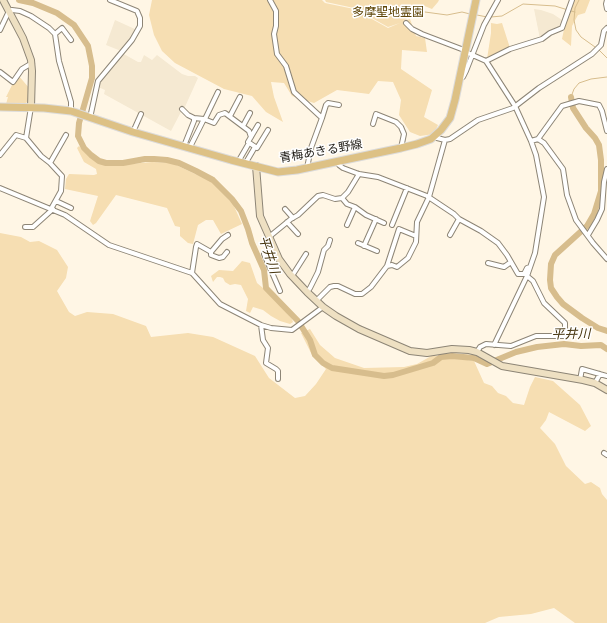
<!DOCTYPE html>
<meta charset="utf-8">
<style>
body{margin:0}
canvas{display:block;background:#fff6e5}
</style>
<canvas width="607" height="623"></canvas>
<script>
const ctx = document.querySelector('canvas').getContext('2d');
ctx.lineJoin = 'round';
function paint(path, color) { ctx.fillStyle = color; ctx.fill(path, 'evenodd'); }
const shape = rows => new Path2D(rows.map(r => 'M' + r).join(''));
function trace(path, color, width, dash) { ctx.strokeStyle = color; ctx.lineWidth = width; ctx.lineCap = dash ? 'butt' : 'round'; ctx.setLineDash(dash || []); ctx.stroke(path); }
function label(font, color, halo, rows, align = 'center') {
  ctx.font = font + ' "Sofia Sans Condensed","Noto Sans JP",sans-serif'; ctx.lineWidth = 3; ctx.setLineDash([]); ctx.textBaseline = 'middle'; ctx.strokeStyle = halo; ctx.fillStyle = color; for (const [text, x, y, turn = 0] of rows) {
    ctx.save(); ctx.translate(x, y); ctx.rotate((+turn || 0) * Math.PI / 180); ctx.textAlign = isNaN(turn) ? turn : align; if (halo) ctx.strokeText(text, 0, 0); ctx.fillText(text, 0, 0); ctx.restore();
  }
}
paint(shape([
 [534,9,541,10,553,14,562,20,561,27,540,39],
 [115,20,137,30,132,38,121,51,106,45],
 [122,53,138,62,141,62,144,55,152,60,157,55,182,74,188,76,195,76,198,78,184,109,183,108,171,131,104,94,105,90,98,87,100,80]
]), '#f5e9d2');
paint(shape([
 [152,0,322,0,325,3,354,9,388,28,400,23,388,27,354,8,326,2,325,0,439,0,438,2,432,9,422,5,416,17,411,15,403,21,410,19,416,36,425,38,427,52,402,50,401,69,432,90,424,117,438,125,434,134,420,136,410,132,399,115,401,100,393,82,378,81,369,94,337,90,314,103,292,96,284,83,271,82,274,97,283,122,266,112,252,96,224,89,175,63,162,51,154,35,149,15],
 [575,0,590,0,585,13,578,15,572,26,571,46,562,39,566,20,571,5],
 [491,23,497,24,502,23,510,48,487,59,491,33],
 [18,75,30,89,29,101,24,104,6,104,8,97,6,97,13,83],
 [79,146,96,161,118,165,152,162,172,163,212,182,233,204,242,224,221,234,213,220,206,220,198,225,193,244,188,243,180,236,180,227,175,226,167,208,116,195,96,223,93,225,90,221,98,196,65,189,66,179,69,174,94,175,97,174,96,169,84,162,77,148],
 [0,233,21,237,30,242,39,241,57,250,68,267,66,278,57,291,69,312,75,316,87,312,113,314,146,326,151,337,188,333,213,337,255,356,269,378,295,398,305,396,316,384,326,369,312,355,301,333,310,329,320,345,335,358,364,368,404,367,417,364,433,355,474,361,484,383,492,386,498,393,506,396,513,403,524,405,530,387,535,377,553,381,580,405,591,426,585,431,549,412,546,420,540,428,555,444,566,466,585,484,591,482,600,488,602,494,607,500,607,623,575,623,554,608,531,614,499,617,485,623,0,623],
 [242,261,250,263,257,283,269,293,292,319,293,322,290,324,280,321,271,316,263,310,253,307,250,313,246,311,248,299,241,285,235,284,230,285,225,282,223,278,220,277,217,277,213,282,211,276,219,270,233,271]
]), '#f6deb2');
trace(shape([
 [579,0,575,8,574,20,576,30,581,37,595,47],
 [571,11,575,12],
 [425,12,447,15,462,12,470,14],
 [477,15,487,17],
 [491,17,502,16,523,4,555,6,568,10],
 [598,49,607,58],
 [571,97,574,89,579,83,591,79,607,77]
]), '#d7bd8d', 1);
trace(shape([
 [19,0,33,3,57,13,74,25,88,46,92,66,92,78,79,123,78,136,84,148,91,155,99,161,106,163,123,163,145,159,154,159,167,160,179,163,196,171,213,180,232,199,241,211,248,229,252,243,264,270,266,288,298,321,310,340,315,355,323,363,332,368,384,376,393,375,433,363,441,357,452,356,474,358,487,364,516,352,537,347,564,344,581,346,601,345,607,349],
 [571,97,573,108,586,128,595,138,599,145,601,160,601,191,594,214,587,226,555,255,551,264,550,280,551,288,557,297,563,304,582,318,598,328,607,331]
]), '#d7bd8d', 6);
const street = shape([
 [270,0,276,11,276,26,274,34,277,54,286,66,294,92,322,118,311,148,307,168],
 [607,0,606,4,607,9],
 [406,23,412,29,422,34,464,50,468,53,486,61,515,106,531,141,536,155,544,197,535,253,527,276,494,345],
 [0,30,9,11,12,10,20,11,31,16,49,28,55,34,59,61,71,102,71,111],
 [55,34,62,28,71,40],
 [486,61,510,49,542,39,550,33,562,28,572,0],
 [0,72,13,82,22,69,32,63],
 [460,78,463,77,466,71,484,25,498,0],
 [31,107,26,138,41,156,50,163,62,176,61,191,51,209],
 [182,109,188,115,194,118,204,119,214,123,219,115,225,113,249,131,251,137],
 [230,116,240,97],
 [90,118,98,81,132,40,140,26,140,18,137,11,110,0],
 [322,118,326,105,328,103,339,105],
 [205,119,218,92],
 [373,124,376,114,396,122,401,127,404,134,401,148],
 [258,125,248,142,257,148,268,130],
 [243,126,250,113],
 [133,132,141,114],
 [433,137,445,140,450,139,478,120,513,108,539,88,592,54,601,45,604,31,607,28],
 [538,139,544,143,563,169,567,195,576,220,593,243,607,259],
 [531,141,538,139,562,106,579,101,599,105,602,111,607,131],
 [184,146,194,121,194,118],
 [190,147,204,119],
 [0,155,16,135,26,138],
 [337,161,339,165,343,168,359,174,378,177,427,196,454,214,459,219,481,231,498,243,507,255,518,274,524,274,527,268,530,267],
 [238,162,249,143],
 [50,163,66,135],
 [245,164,255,147],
 [0,188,65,215,109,245,192,273,220,304,261,325,271,328,292,330,323,307],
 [342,198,347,204,355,207,366,215,384,223],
 [56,201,71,208],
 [285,209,293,218],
 [287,222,298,234],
 [347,225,355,207],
 [392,225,407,188],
 [25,227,33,227,53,209],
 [450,235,459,219],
 [588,235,597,220,602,209,604,182,607,169],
 [269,237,291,219,298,215,318,196,323,195,335,199,342,198,348,192,359,174],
 [358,243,377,251],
 [364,246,376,219],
 [227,252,223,257,219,258,211,255,211,252,222,239,228,235],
 [264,254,280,291],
 [488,263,504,267,511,262],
 [387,266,399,229,416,236],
 [192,273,196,247,197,244,211,252],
 [292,276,306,254],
 [307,292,310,288,318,272,324,250,328,246,330,240],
 [316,301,330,287,334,286,338,286,355,294,362,294,371,287,387,266,392,265,397,267,408,258,416,242,417,222,429,197,445,140],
 [261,325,263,340,268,348,266,363,276,369,278,371,278,379],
 [477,352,480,347,486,344,511,346,536,336,565,336,565,323,544,303,533,281,527,276],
 [580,380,582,369,607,376],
 [595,383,600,374],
 [604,453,607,455]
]);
const secondary = shape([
 [3,0,23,38,31,60,32,71,31,107],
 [256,166,260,216,279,259,290,274,307,292,323,307,336,316,359,329,410,351,427,353,452,349,469,350,477,352,502,366,583,380,595,383,607,390]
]);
const primary = shape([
 [0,107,44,108,71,111,133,132,231,160,278,172,297,170,401,148,417,144,431,139,441,130,450,118,455,100,476,0]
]);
trace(street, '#8d8576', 6);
trace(secondary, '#8d8576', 8);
trace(primary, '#dcdbda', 9);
trace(street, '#fff', 4);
trace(secondary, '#eee0c2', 6);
trace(primary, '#ddc185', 7);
label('12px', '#5f4609', '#fff', [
 ["多摩聖地霊園",388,13]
]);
label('12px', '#221f19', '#fff', [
 ["青梅あきる野線",321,152,-10]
]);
label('italic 13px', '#46340d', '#fff', [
 ["平井川",268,255,72],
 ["平井川",571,335,-1]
]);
</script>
